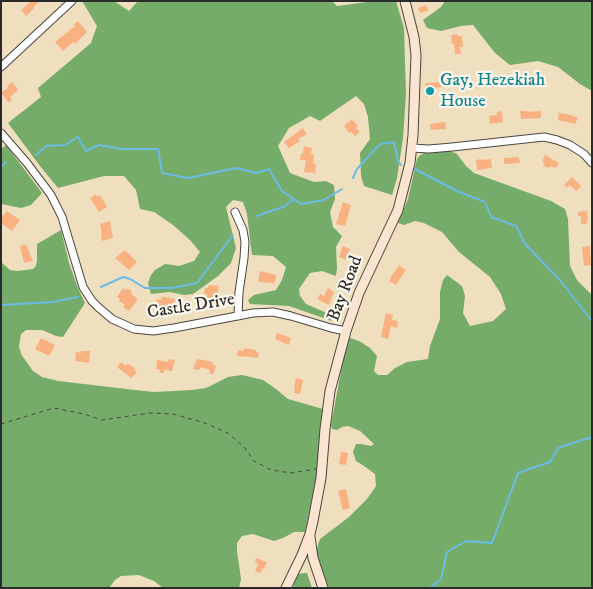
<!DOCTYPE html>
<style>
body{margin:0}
#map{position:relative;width:593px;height:589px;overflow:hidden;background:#f0dfbe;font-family:"IM FELL DW Pica",serif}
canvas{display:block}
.frame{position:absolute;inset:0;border:2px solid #2b2b2b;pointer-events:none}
</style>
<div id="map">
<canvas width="593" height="589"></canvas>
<div class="frame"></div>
</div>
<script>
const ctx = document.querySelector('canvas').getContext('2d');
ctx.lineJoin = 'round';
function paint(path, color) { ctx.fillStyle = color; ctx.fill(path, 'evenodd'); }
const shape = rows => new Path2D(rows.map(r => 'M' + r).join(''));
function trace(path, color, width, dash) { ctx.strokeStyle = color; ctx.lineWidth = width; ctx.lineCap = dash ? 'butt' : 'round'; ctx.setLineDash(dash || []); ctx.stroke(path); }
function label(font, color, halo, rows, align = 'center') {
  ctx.font = font + ' "IM FELL DW Pica",serif'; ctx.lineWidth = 4.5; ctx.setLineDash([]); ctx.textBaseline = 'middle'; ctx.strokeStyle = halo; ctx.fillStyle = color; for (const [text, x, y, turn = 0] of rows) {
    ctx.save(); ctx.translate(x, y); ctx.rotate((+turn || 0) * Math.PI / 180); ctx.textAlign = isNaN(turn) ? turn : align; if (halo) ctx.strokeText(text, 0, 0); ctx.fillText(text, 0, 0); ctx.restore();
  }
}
paint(shape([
 [82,1,114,1,129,11,138,1,332,1,337,6,375,1,396,1,404,28,406,94,403,138,397,178,392,195,364,186,361,176,360,153,370,139,368,117,364,104,356,96,320,121,310,116,289,128,278,146,290,173,314,182,326,181,334,185,335,199,330,212,333,227,342,236,336,247,337,268,336,276,322,271,310,273,299,289,300,296,306,304,329,314,332,321,289,306,250,304,248,300,254,295,276,290,282,280,286,267,273,256,252,255,247,214,243,202,233,200,226,207,236,248,231,263,218,276,193,294,184,295,170,292,151,294,148,283,151,275,155,270,165,264,179,266,194,261,200,252,190,240,173,225,154,212,140,209,136,190,124,176,104,176,58,188,40,166,8,123,41,97,38,88,91,43,97,26],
 [445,1,592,1,592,91,580,84,558,67,538,61,510,65,495,53,473,25,461,26,441,31,427,28,423,20,441,7],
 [6,145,42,193,31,205,21,208,1,204,1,149],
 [448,150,457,154,466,166,474,173,551,201,565,209,568,219,570,266,577,280,592,295,592,588,328,588,316,551,320,539,349,517,367,499,376,486,375,474,364,466,356,461,353,452,356,444,361,444,371,446,374,444,360,431,348,426,342,427,337,430,332,429,331,425,346,344,350,338,359,341,370,348,377,356,374,371,378,375,387,375,395,368,407,362,428,359,430,346,440,319,440,292,443,280,447,275,462,286,465,296,463,313,470,326,493,321,506,309,501,294,490,277,459,252,442,232,424,223,415,221,404,225,398,223,408,199,417,159,420,155,425,153],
 [61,230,69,263,78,288,85,303,63,337,56,336,42,330,26,330,21,334,19,346,21,354,33,371,42,377,58,381,135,390,154,392,192,390,206,388,228,377,242,375,263,380,276,389,288,399,323,409,316,479,305,532,294,532,283,538,274,541,253,534,242,536,237,543,237,551,241,579,239,588,163,588,154,581,139,575,121,576,115,580,109,588,1,588,1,262,10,270,18,271,33,269,36,266,37,260,37,244],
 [307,573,312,588,293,588,297,574]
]), '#76ac69');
trace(shape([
 [36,155,46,146,65,145,78,137,86,151,99,145,121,149,158,149,162,173,188,178,236,168,256,173,269,169,282,191,301,204,324,200,342,189],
 [1,167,6,162],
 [413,168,459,192,485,202,491,217,516,226,525,244,559,279,592,321],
 [353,178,357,169,380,144,394,142,398,161,401,165],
 [257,216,283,207,293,200],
 [101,287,123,277,130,279,145,288,172,288,197,283,233,235],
 [1,305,53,302,78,297],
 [430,588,441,579,447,552,466,541,492,543,518,473,550,462,558,448,592,437]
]), '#69bce5', 2);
paint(shape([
 [31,1,39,1,33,8,34,9,26,16,21,10],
 [426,5,428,11,420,13,418,8],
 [78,21,87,32,75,44,73,42,63,51,55,42,75,26,74,24],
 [457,34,458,36,462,36,463,47,460,47,461,54,455,54,454,44,452,44,451,35],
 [12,82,18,90,10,97,12,100,9,103,1,93,8,88,7,86],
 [441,82,441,87,433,88,433,97,426,97,425,83],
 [502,111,503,122,490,124,489,116,497,115,497,112],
 [520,111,527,111,527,112,541,111,541,118,521,119],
 [559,113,571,115,578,118,575,124,558,120],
 [352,119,358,126,356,128,360,132,355,136,351,132,349,133,344,126],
 [445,122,446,129,431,130,430,124],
 [303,128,307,134,298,139,300,141,289,148,284,142],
 [304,146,312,148,311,154,314,155,313,164,316,164,315,173,304,172,306,160,300,160,301,153,303,154],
 [545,155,559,163,556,168,550,166,549,168,543,166,545,163,542,162],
 [519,157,520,163,504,164,504,158],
 [481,159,481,160,491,159,492,168,477,170,476,160],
 [572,177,581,186,576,191,570,185,567,188,564,185],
 [96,194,97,197,100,195,107,207,99,212,90,198],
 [343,202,351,205,345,226,336,224],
 [7,211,20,220,12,231,1,223,1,218],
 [587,211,588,221,586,221,587,224,581,224,581,216,578,216,578,212],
 [110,221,113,238,102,241,101,234,102,234,100,224],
 [26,244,33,261,24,263,20,246],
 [343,246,350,249,346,260,339,257],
 [590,246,591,265,584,266,582,247],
 [125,250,137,262,129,270,115,258],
 [399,265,406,270,396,285,389,281,391,278,390,278],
 [260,271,276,275,275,283,258,282],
 [208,285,219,286,217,298,222,298,221,305,206,303,207,294,204,294,205,288,208,288],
 [123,288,126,290,127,288,132,291,131,294,138,299,129,311,123,307,125,305,119,301,120,299,117,297],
 [328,288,334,292,329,305,317,299,320,294,324,296],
 [161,297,166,297,166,298,170,297,170,299,173,298,183,306,178,313,172,308,159,312,156,300,162,299],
 [386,313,393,315,392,320,398,321,397,328,391,326,388,339,381,337],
 [277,333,291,338,289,345,275,339],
 [41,338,55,345,49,356,35,349],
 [244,348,256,350,256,352,259,353,258,358,243,356,243,357,237,356,238,350,244,351],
 [81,351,90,351,89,363,75,361,76,352,81,353],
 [169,359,175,360,172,371,164,370,164,373,159,373,160,370,156,369,157,360,168,362],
 [197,359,213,362,212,364,216,366,213,375,209,373,210,370,201,367,199,370,193,369],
 [121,362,126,366,128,364,135,368,134,370,137,372,131,378,117,367],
 [296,378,303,380,300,394,294,393,295,388,294,387],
 [341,452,348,453,346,465,339,464],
 [346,489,350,508,343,510,338,491],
 [256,558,267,562,264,569,263,568,260,573,255,571,258,564,255,562]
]), '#f9b182');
const street = shape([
 [1,67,72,1],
 [1,133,27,163,51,195,62,217,83,287,92,301,98,307,112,319,134,329,153,331,174,328,253,313,273,312,291,316,331,328,346,331],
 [412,148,429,149,452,147,544,137,557,140,570,145,584,154,592,163],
 [235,212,243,230,245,242,244,258,239,292,238,316]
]);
const secondary = shape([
 [310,537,313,558,323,588],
 [286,588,302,555,310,534,313,521,321,478,325,429,330,391,346,331,359,293,398,210,410,163,413,135,416,55,414,37,405,1]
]);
trace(street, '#494641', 9);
trace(secondary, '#494641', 11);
trace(shape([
 [1,424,54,408,84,414,102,420,150,413,173,414,205,423,228,433,245,448,254,461,271,470,291,473,316,469]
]), '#494641', 1, [4, 4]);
trace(street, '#fff', 7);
trace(secondary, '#fce5d0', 9);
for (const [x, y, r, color] of [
 [430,91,5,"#0f9aa8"]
]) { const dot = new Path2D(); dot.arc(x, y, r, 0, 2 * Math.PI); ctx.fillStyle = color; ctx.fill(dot); trace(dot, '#fbf7ec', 2); }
label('18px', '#0d838f', '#fbf7ec', [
 ["Gay, Hezekiah",440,81],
 ["House",440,102]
], 'left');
label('18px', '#2b2b2b', '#fbf7ec', [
 ["Bay Road",346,289,-69],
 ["Castle Drive",191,307,-9]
]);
</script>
